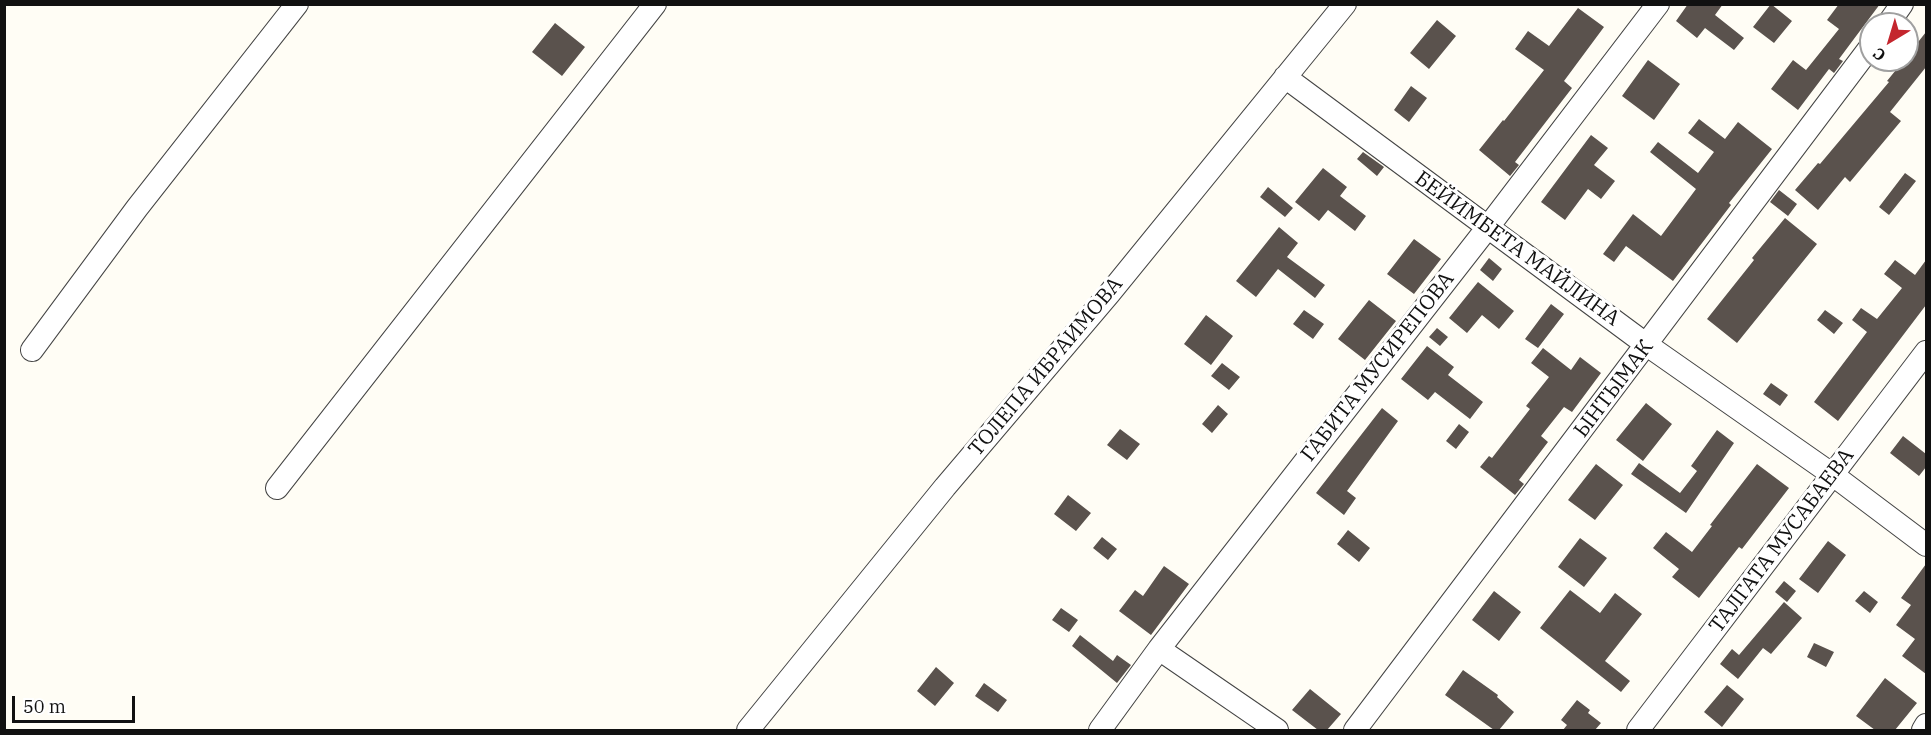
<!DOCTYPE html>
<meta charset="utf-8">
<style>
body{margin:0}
#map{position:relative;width:1931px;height:735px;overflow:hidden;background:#fffdf5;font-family:"IBM Plex Serif",serif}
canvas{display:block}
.frame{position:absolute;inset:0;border:6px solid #111;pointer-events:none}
.north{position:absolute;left:1859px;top:12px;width:60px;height:60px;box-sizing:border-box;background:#fff;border:2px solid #a0a0a0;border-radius:50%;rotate:218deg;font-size:16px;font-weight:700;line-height:24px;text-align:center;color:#111}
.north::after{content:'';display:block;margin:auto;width:21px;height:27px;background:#c4262e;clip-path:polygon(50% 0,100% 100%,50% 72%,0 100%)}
.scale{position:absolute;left:12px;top:696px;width:123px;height:27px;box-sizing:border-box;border:3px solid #111;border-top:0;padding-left:8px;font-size:18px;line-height:21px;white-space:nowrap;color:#111;-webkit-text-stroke:4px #fff;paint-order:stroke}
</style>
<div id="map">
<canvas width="1931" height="735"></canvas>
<div class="frame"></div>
<div class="north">С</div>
<div class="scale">50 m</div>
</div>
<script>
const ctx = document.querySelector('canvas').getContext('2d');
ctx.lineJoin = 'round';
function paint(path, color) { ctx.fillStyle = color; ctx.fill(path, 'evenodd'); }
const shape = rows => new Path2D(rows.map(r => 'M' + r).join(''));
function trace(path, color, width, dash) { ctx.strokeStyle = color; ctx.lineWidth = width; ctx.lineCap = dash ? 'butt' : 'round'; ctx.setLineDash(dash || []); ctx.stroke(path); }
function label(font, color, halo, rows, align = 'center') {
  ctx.font = font + ' "IBM Plex Serif",serif'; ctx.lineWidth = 6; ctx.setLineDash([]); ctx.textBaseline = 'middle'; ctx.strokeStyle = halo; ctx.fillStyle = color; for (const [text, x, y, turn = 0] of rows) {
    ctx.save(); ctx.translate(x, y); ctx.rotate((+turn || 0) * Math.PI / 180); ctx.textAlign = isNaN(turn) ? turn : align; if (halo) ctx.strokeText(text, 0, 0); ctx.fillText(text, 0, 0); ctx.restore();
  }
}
paint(shape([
 [1688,4,1723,4,1715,15,1744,38,1734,50,1705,28,1697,38,1676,21],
 [1771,4,1792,21,1774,43,1753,27],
 [1839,4,1880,4,1839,59,1843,61,1834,73,1829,69,1798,110,1771,89,1793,60,1806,70,1839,29,1827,20],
 [1578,8,1604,27,1564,81,1572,88,1515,162,1519,165,1510,176,1479,150,1503,120,1504,121,1544,70,1515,49,1528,31,1549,46],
 [1437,20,1456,36,1429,69,1410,53],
 [555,23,585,47,562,76,532,52],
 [1926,32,1926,67,1890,112,1901,121,1850,182,1845,177,1818,210,1795,190,1818,163,1820,164,1889,82,1887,81,1904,60,1907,60,1907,56],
 [1648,60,1680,84,1654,120,1622,96],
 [1411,86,1427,98,1409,122,1394,110],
 [1699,119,1725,139,1738,122,1772,149,1729,203,1731,205,1673,281,1626,246,1614,262,1603,254,1633,214,1661,236,1696,189,1650,152,1658,142,1698,173,1714,152,1688,133],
 [1591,135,1608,148,1594,165,1615,181,1601,199,1588,189,1565,220,1541,202],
 [1363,152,1384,167,1377,176,1357,159],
 [1323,168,1347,187,1340,196,1366,216,1355,231,1328,210,1319,221,1295,202],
 [1905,173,1916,181,1889,215,1879,207],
 [1268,187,1293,208,1285,217,1260,197],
 [1779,190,1797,204,1788,216,1770,202],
 [1785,218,1817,244,1737,343,1707,319,1754,260,1752,258],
 [1279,227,1298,243,1287,257,1325,285,1315,298,1278,269,1256,297,1236,281],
 [1414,239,1441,259,1414,294,1387,274],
 [1489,258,1502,269,1493,281,1480,270],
 [1895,260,1915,275,1926,260,1926,305,1838,421,1814,402,1867,332,1852,320,1861,308,1877,319,1902,288,1884,274],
 [1478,282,1514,311,1499,329,1482,315,1467,333,1449,318],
 [1369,300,1396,321,1365,360,1338,339],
 [1551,304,1564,314,1538,348,1525,339],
 [1304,310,1324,324,1313,339,1293,324],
 [1825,310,1843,323,1834,334,1817,320],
 [1206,315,1233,336,1211,365,1184,344],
 [1437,328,1448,337,1440,346,1429,337],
 [1427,346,1454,367,1448,375,1483,402,1470,419,1435,392,1428,400,1401,379],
 [1543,348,1571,370,1580,357,1601,373,1572,412,1564,407,1541,436,1548,442,1519,480,1524,484,1515,495,1480,467,1489,456,1492,458,1530,409,1526,406,1549,377,1531,363],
 [1222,363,1240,377,1229,390,1211,376],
 [1771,383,1788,395,1780,406,1763,394],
 [1646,403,1672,424,1643,461,1616,440],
 [1218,405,1228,414,1212,433,1202,424],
 [1382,408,1398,421,1347,491,1356,498,1344,515,1316,493],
 [1459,424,1469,432,1456,449,1446,441],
 [1120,429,1140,444,1127,460,1107,445],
 [1717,430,1734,443,1686,513,1631,474,1639,463,1680,493,1697,471,1691,466],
 [1903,436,1926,454,1926,467,1919,476,1890,453],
 [1596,464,1623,485,1595,520,1568,500],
 [1757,464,1789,488,1742,549,1739,547,1699,598,1672,577,1679,569,1653,548,1666,532,1692,552,1712,526,1710,525],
 [1068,495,1091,513,1076,531,1054,514],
 [1348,530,1370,548,1359,562,1337,544],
 [1102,537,1117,549,1108,560,1093,548],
 [1580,538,1607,558,1584,587,1558,567],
 [1828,541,1846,555,1818,593,1799,579],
 [1926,564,1926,674,1902,656,1915,639,1896,625,1911,605,1901,598],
 [1164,566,1189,584,1151,635,1119,611,1135,590,1143,596],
 [1784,581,1796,591,1787,602,1775,592],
 [1570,590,1600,613,1615,593,1642,614,1605,661,1630,681,1621,692,1540,628],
 [1494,591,1521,612,1499,641,1472,620],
 [1864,591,1878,602,1870,613,1855,601],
 [1784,602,1802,618,1771,654,1763,648,1738,679,1720,664,1732,649,1739,655],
 [1061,608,1078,620,1069,632,1052,620],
 [1080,635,1113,661,1117,655,1131,665,1117,683,1072,646],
 [1814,643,1834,652,1826,667,1807,657],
 [936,667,954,683,935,706,917,691],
 [1463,670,1498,695,1497,697,1514,712,1499,730,1494,730,1445,695],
 [1885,678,1917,703,1895,730,1875,730,1856,716],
 [984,683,1007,700,998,712,975,696],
 [1727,685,1744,699,1722,727,1704,712],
 [1310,689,1341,714,1327,730,1318,730,1292,710],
 [1577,700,1590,710,1588,713,1601,723,1595,730,1563,730,1567,725,1561,720]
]), '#5a524d');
const minor = shape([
 [1888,24,1902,4],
 [1285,77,1647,345,1833,475,1926,545],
 [32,350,137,208,297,4],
 [277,488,655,4],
 [1159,649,1277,730],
 [748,730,945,487,1109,294,1345,4],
 [1100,730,1159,649,1488,227,1658,4],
 [1355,730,1871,46],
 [1638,730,1926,352],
 [1923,730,1926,725]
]);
trace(minor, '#444', 24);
trace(minor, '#fff', 22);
label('21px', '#111', '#fff', [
 ["БЕЙИМБЕТА МАЙЛИНА",1517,249,36],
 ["ТОЛЕПА ИБРАИМОВА",1046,367,-50],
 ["ГАБИТА МУСИРЕПОВА",1378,367,-52],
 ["ЫНТЫМАК",1614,389,-53],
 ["ТАЛГАТА МУСАБАЕВА",1782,541,-53]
]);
</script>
